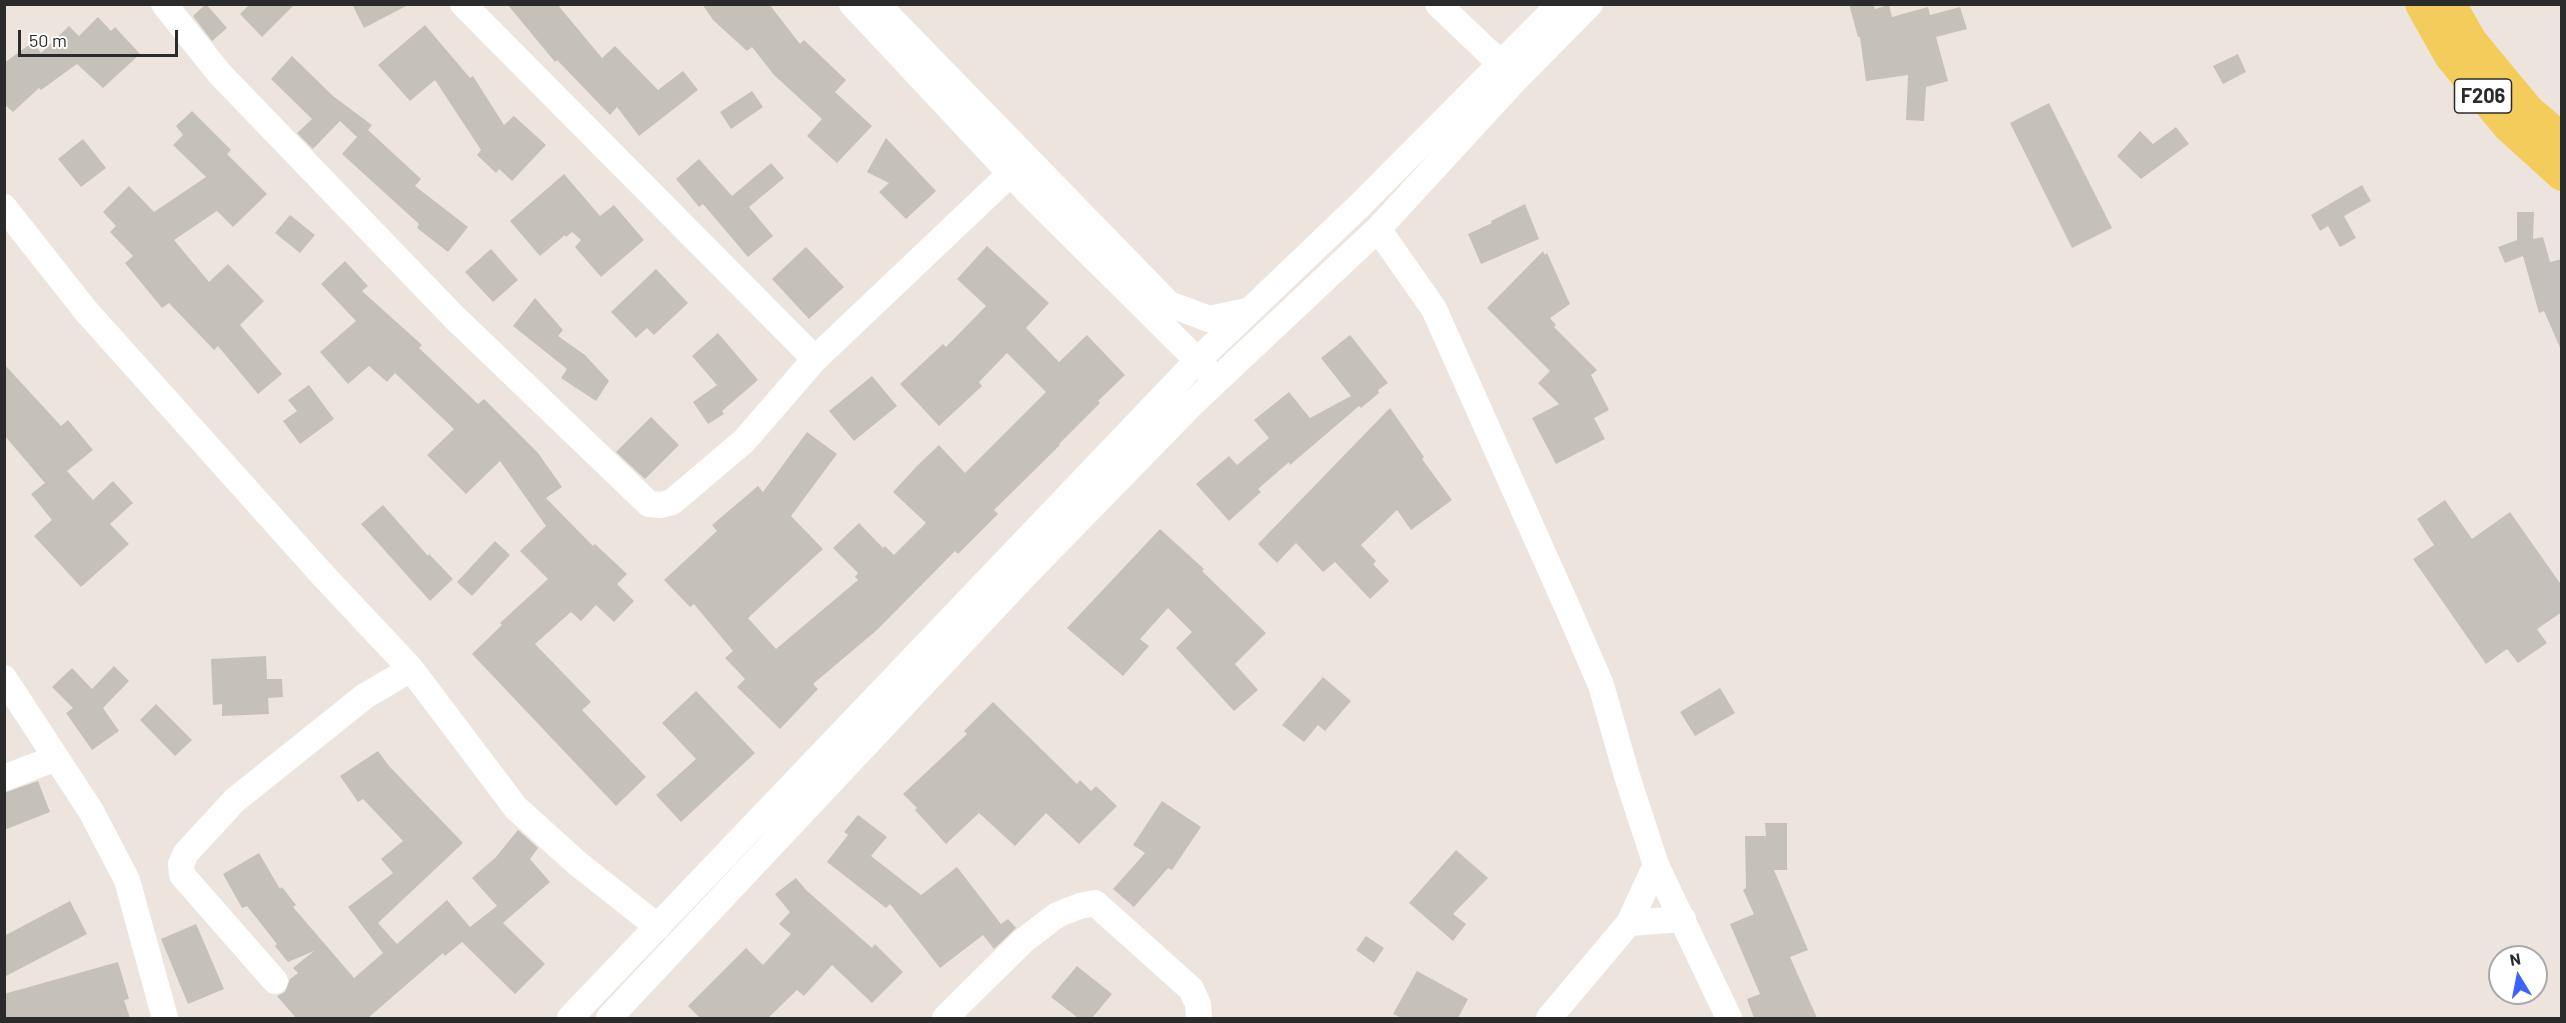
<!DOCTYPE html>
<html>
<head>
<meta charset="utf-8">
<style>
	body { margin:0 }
	#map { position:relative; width:2566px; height:1023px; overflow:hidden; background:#ede5dd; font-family:Barlow,sans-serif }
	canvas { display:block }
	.frame { position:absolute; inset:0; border:6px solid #2b2b2b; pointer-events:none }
	.north { position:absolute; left:2488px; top:945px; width:60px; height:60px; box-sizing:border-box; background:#fff; border:2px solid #aaa; border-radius:50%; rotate:350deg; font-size:16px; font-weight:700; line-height:24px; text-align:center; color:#2b2b2b }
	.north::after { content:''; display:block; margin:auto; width:21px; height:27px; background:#3962fe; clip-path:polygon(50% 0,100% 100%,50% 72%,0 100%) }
	.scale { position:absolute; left:18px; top:30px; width:160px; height:27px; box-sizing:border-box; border:3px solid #2b2b2b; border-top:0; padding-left:8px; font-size:18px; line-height:21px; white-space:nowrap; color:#2b2b2b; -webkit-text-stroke:4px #fff; paint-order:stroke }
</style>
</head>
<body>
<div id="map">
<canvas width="2566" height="1023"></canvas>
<div class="frame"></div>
<div class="north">N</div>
<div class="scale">50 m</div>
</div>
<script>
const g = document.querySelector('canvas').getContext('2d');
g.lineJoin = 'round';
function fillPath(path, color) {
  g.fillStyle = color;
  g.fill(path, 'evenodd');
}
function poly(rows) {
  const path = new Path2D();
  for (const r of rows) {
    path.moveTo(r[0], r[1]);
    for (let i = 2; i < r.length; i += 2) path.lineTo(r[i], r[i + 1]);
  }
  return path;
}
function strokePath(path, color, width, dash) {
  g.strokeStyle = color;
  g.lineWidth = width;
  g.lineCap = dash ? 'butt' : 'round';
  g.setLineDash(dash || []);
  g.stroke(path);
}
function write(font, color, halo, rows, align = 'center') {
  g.font = font + ' Barlow,sans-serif';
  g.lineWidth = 6;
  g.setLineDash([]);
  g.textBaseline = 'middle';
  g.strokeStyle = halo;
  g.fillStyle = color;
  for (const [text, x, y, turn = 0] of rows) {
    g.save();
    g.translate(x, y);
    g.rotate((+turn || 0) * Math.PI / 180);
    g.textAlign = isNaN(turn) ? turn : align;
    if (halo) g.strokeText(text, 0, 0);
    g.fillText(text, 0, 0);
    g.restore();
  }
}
const building = poly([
	[206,4,227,28,212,41,193,16],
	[250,4,295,4,262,37,240,14],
	[352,4,410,4,364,28],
	[507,4,557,4,602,58,615,46,658,90,683,71,698,90,639,136,617,107,610,115,557,60,555,62],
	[702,4,769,4,800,44,804,40,846,80,835,92,872,126,837,163,807,136,822,119,774,75,752,47,747,51,713,20],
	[1849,4,1873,4,1875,9,1889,5,1892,17,1928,7,1930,15,1960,7,1967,29,1936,37,1948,81,1926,87,1924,121,1906,120,1908,75,1866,81,1860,37,1858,37],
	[98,17,111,31,115,27,140,54,103,88,77,64,41,90,39,88,13,112,4,104,4,63,33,42,41,53,69,26,79,36],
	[425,25,470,78,473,76,504,125,514,116,546,145,512,181,499,169,496,173,477,155,481,150,435,80,410,101,378,65],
	[2238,54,2246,72,2223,84,2213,66],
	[292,56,333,96,372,125,368,130,421,179,415,186,468,227,448,252,417,228,419,224,342,154,357,137,340,121,313,149,297,133,312,119,271,79],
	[752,91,763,107,731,129,720,112],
	[2049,103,2112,228,2072,248,2010,123],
	[192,111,231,150,227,154,267,194,233,227,217,211,174,240,209,282,228,264,264,301,240,325,282,374,258,394,218,346,214,350,169,303,162,308,125,263,133,256,110,232,116,226,103,212,129,186,154,212,206,177,173,145,183,135,176,126],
	[2176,127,2189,144,2141,179,2117,156,2140,131,2153,144],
	[886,138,936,191,906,219,879,192,889,183,867,172],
	[83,139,106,168,81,187,58,159],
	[699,159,732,196,771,163,784,178,749,207,773,236,748,257,703,204,699,207,676,179],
	[564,174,600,216,614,205,644,240,601,277,575,247,581,240,572,232,566,237,565,235,540,256,510,221],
	[2362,185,2371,201,2344,216,2356,238,2340,247,2328,226,2320,231,2311,215],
	[1525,204,1539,239,1481,264,1468,234,1492,223,1491,221],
	[2517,212,2534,212,2533,239,2543,237,2550,262,2562,259,2562,352,2544,311,2539,313,2523,256,2505,263,2498,247,2517,240],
	[290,215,315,235,300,253,275,233],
	[987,246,1049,303,1026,328,1059,362,1087,335,1125,375,1098,401,1100,403,1059,444,1060,445,994,510,998,514,958,554,955,551,877,630,813,684,818,689,780,729,737,687,745,679,725,658,733,651,694,604,690,607,664,580,717,531,712,525,758,486,763,492,807,432,837,454,791,516,823,549,748,618,776,649,858,580,855,577,858,573,833,548,859,523,883,548,885,546,894,555,926,523,893,492,918,465,939,445,965,473,1046,392,1007,353,979,382,982,386,939,426,900,384,943,344,946,347,986,306,957,279],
	[806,247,844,287,809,319,772,279],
	[491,249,518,280,493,302,465,272],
	[1543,251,1545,255,1547,253,1570,304,1550,318,1556,325,1554,327,1597,370,1591,375,1609,410,1594,418,1605,439,1556,464,1532,418,1559,404,1538,383,1550,371,1487,308],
	[345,261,368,286,362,291,422,345,419,348,478,404,484,399,538,453,562,487,546,498,593,546,595,544,627,574,617,584,634,601,614,622,596,605,581,621,571,612,535,644,591,702,582,710,646,777,616,806,472,654,502,625,500,623,548,579,520,551,546,526,500,461,466,494,427,455,454,429,395,373,387,382,369,366,348,384,320,352,356,321,321,284],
	[656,269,688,303,654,335,647,328,636,338,611,312],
	[535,298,563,330,558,336,585,355,609,381,596,401,561,378,567,369,513,326],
	[718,333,758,380,722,411,724,414,708,424,693,402,717,385,692,356],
	[1350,335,1388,383,1378,390,1379,393,1361,408,1359,406,1290,465,1289,462,1258,489,1261,492,1229,521,1196,484,1229,456,1237,465,1269,438,1254,420,1289,392,1310,418,1351,396,1321,358],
	[4,364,61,426,68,420,93,450,67,471,93,500,113,481,133,503,110,524,129,544,81,587,34,536,52,520,31,494,45,483,4,435],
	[872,376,897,406,854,441,829,411],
	[309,385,334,419,300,444,283,421,297,411,288,400],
	[1390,408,1424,457,1422,459,1452,500,1411,530,1397,510,1361,545,1376,561,1373,564,1389,581,1370,599,1335,562,1323,572,1296,543,1277,563,1258,544],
	[651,417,679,445,645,479,616,452],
	[2445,500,2472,539,2510,512,2562,586,2562,612,2537,629,2547,643,2518,663,2507,649,2486,664,2413,559,2434,545,2417,519],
	[383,505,428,556,429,554,453,579,430,601,361,524],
	[1160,529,1204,569,1202,571,1266,633,1235,664,1258,690,1234,711,1176,648,1192,632,1168,608,1140,639,1149,646,1123,676,1067,628],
	[495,541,510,555,472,596,457,582],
	[266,656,267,679,282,679,283,697,268,698,269,714,222,716,222,704,213,705,211,659],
	[114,666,129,681,103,708,119,731,92,750,66,713,73,708,52,687,72,668,92,689],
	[1323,677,1351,701,1325,731,1318,725,1304,742,1282,725],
	[1720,688,1735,713,1695,736,1680,712],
	[696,691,755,753,681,822,656,795,696,759,662,723],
	[993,702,1077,784,1080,780,1091,791,1096,786,1117,806,1079,844,1046,813,1015,846,979,813,946,844,915,810,917,808,903,794,967,734,964,731],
	[156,704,192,740,175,756,140,720],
	[378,751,389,766,463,843,378,923,397,944,447,900,470,927,497,906,472,878,496,857,518,830,538,848,530,859,550,882,503,923,545,964,515,994,462,942,445,956,443,953,368,1018,296,1018,277,996,285,992,290,979,298,973,293,968,314,951,288,962,275,946,277,944,247,906,242,908,223,874,259,853,280,889,282,887,296,905,293,907,354,978,383,953,348,907,393,873,381,859,403,841,363,799,358,802,340,776],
	[38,781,50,812,4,830,4,793],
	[1162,801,1201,827,1172,870,1168,868,1134,907,1113,889,1145,853,1133,845],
	[858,815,887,837,871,856,921,895,957,867,1001,924,1008,919,1016,928,994,949,983,935,940,968,890,904,886,908,827,862,848,835,844,832],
	[1765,823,1787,823,1787,870,1774,870,1808,950,1790,957,1817,1018,1754,1018,1747,999,1760,994,1730,924,1754,914,1743,890,1746,888,1745,836,1766,836],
	[1456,850,1488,878,1453,914,1466,924,1453,941,1409,903],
	[796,878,806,890,872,948,875,944,903,972,872,1003,832,965,804,996,797,990,768,1018,700,1018,688,1006,746,948,763,965,791,934,779,924,790,912,775,894],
	[70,901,87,934,4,977,4,936],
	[196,924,224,989,188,1004,161,939],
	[1366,936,1384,948,1374,963,1356,950],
	[118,962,129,999,124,1000,130,1018,4,1018,4,994],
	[1077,966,1112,994,1092,1018,1078,1018,1051,997],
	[1417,971,1468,999,1458,1018,1402,1018,1393,1014]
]);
const minor = poly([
	[164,4,219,73,454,317,649,504,661,505,672,502,744,441,815,359,1011,173],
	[463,4,815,359],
	[852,4,1028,192,1209,372],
	[877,4,1169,304,1209,319,1247,311],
	[1438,4,1501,64],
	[4,207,86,311,320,572,411,669,516,808,577,863,658,927],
	[1378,229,1434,309,1572,618,1601,685,1627,776,1656,865,1729,1018],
	[4,678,91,811,127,880,165,1018],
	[4,778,56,758],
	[1629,923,1683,919],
	[275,981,182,875,181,864,186,853,235,800,365,696,411,669],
	[570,1018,1198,360,1358,207,1560,4],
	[609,1018,1028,572,1195,401,1378,229,1516,79,1590,4],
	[945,1018,1023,941,1057,915,1080,906,1095,903,1191,989,1198,1004,1199,1018],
	[1549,1018,1629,923,1656,865]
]);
const major = poly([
	[2421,4,2450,56,2509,127,2562,175],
	[2450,4,2471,41,2528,110,2562,139]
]);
const shields = [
	[2483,96,57]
];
const shieldNames = [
	["F206",2483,96]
];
fillPath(building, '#c5c0b8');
strokePath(minor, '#fff', 26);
strokePath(major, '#f4cc5b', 32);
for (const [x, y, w] of shields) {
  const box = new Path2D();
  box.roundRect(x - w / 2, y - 17, w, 34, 4.5);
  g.fillStyle = '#fff';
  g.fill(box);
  strokePath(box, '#2b2b2b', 1.5);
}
write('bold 20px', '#2b2b2b', null, shieldNames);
</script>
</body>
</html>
